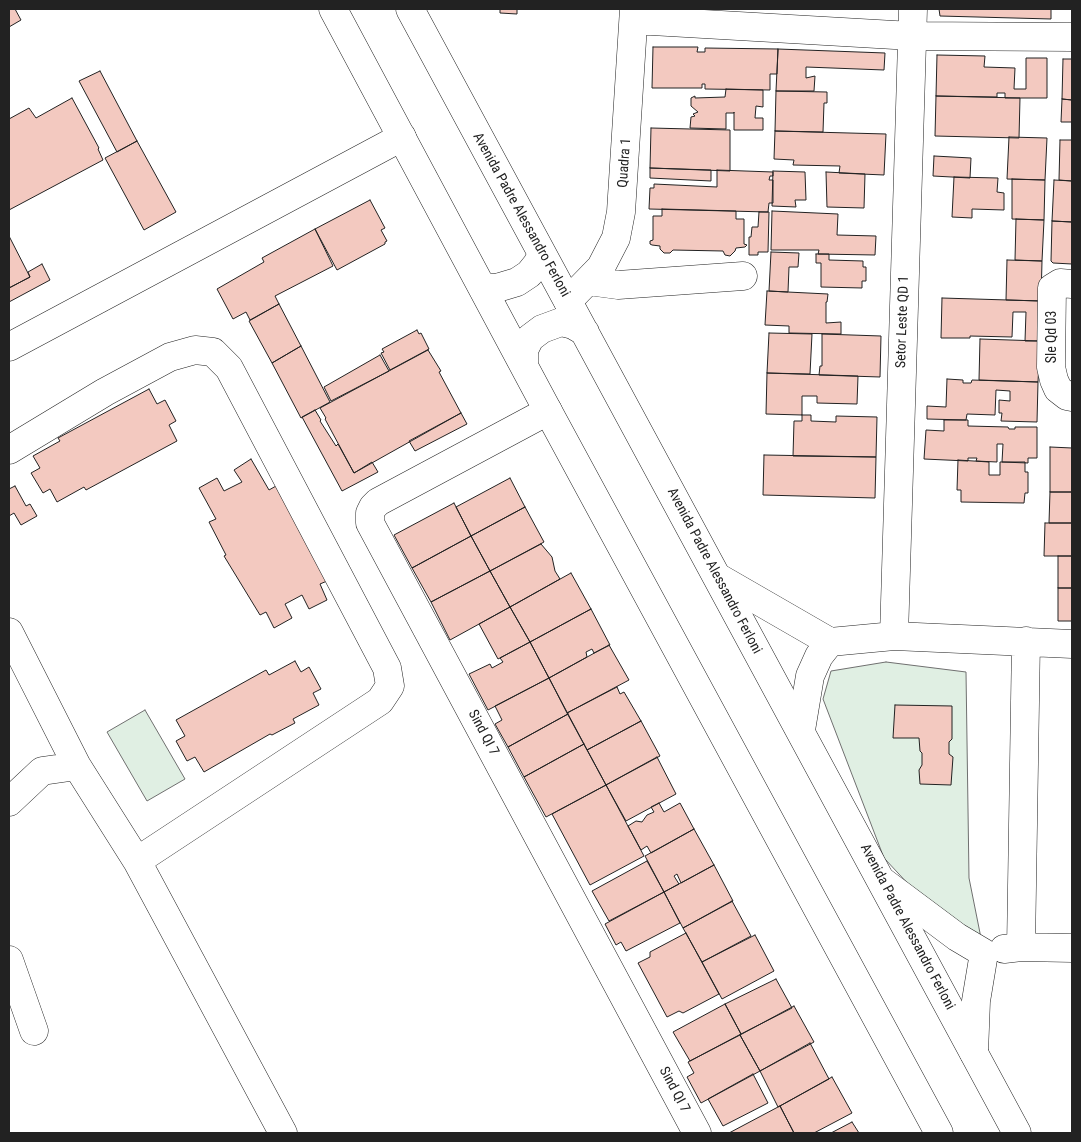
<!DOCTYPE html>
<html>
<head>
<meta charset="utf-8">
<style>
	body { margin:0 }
	#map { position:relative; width:1081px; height:1142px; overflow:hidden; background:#fff; font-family:"Roboto Condensed",sans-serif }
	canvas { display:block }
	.frame { position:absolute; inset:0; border:10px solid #222; pointer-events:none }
</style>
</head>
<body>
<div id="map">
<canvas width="1081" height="1142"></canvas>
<div class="frame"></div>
</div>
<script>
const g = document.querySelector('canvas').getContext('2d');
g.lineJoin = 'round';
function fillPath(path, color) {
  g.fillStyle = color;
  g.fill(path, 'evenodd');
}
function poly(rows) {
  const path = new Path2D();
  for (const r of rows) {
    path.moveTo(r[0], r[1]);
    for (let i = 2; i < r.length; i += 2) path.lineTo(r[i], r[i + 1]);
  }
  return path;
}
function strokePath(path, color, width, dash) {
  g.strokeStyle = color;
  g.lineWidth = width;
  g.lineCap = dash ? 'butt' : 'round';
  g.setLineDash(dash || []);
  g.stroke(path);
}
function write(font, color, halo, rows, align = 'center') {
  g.font = font + ' "Roboto Condensed",sans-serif';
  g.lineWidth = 4;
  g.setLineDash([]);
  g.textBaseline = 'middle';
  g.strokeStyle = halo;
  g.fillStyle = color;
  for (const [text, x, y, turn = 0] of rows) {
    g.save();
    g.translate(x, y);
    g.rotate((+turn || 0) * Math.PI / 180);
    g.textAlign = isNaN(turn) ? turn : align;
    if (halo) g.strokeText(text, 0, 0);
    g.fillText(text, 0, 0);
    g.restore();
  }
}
const green = poly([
	[886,662,966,672,969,878,984,953,940,918,884,858,823,699,831,671,886,662],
	[145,710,185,779,147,801,107,732,145,710]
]);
const building = poly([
	[9,9,15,9,21,20,9,27,9,9],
	[500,9,517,9,517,14,500,13,500,9],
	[939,9,1051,9,1051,19,940,16,939,9],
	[653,47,698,47,697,52,705,52,705,48,778,49,777,74,770,74,770,90,705,89,705,84,702,84,702,88,652,88,653,47],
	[778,49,885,53,884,70,806,67,806,78,815,76,814,91,776,91,778,49],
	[937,55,985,56,984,67,1015,68,1014,89,1026,89,1026,58,1047,58,1047,98,1005,98,1005,93,997,93,997,97,936,96,937,55],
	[1063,59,1072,59,1072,100,1062,99,1063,59],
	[100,71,137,141,117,152,79,81,100,71],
	[726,89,763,90,763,107,756,106,755,118,763,118,763,130,734,130,734,112,734,113,726,113,726,129,690,128,691,117,695,116,693,114,698,112,691,106,691,98,695,96,695,98,725,97,726,89],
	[776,91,827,92,827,103,824,103,823,132,775,131,776,91],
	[936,96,1020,98,1019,138,935,136,936,96],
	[72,98,99,148,98,149,103,160,9,210,9,119,29,108,36,118,72,98],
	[1062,99,1072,100,1072,122,1061,122,1062,99],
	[651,128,730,130,730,171,650,168,651,128],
	[775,131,886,134,884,175,839,173,840,166,793,165,794,160,774,159,775,131],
	[1009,137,1047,138,1045,180,1007,179,1009,137],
	[1060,140,1072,140,1072,181,1059,180,1060,140],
	[137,141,176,212,144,230,105,158,137,141],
	[934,156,971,158,970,178,933,176,934,156],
	[650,168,711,170,711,181,650,178,650,168],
	[717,170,773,172,773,176,770,176,769,180,773,180,773,203,769,203,768,212,649,209,650,188,654,188,654,184,717,187,717,170],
	[773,171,805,172,806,200,795,200,796,207,772,206,773,171],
	[826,172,865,174,864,208,827,207,826,172],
	[954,177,998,178,997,192,1004,193,1004,210,972,209,972,218,952,217,954,177],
	[1012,179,1045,180,1044,220,1012,219,1012,179],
	[1054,180,1072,181,1072,222,1052,221,1054,180],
	[370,200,385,228,381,230,387,241,385,242,385,244,337,270,315,229,370,200],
	[662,209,736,211,736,219,744,219,744,244,747,245,745,247,736,248,735,251,730,256,725,255,723,251,673,250,670,253,664,253,660,249,660,246,652,245,650,244,650,241,653,240,653,216,662,216,662,209],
	[772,211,838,214,837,235,876,236,875,255,818,254,819,250,771,250,772,211],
	[759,212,769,212,768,252,758,252,758,255,749,255,749,237,751,237,752,227,758,227,759,212],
	[1016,219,1044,220,1042,261,1015,260,1016,219],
	[1052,221,1072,222,1072,264,1053,263,1051,261,1052,221],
	[315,229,333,266,275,296,279,304,250,320,246,312,233,319,217,289,264,262,262,258,315,229],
	[9,236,30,277,9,288,9,236],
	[771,252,799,253,798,267,789,267,788,292,769,291,771,252],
	[816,254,829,254,829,260,863,261,863,267,866,267,866,281,862,281,862,288,821,287,821,263,816,263,816,254],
	[1007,260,1042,261,1041,301,1006,300,1007,260],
	[42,264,50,280,9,302,9,288,30,277,28,272,42,264],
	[767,291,828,294,827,302,826,302,826,323,841,322,841,334,789,333,789,326,765,325,767,291],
	[942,298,1041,301,1040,341,1025,341,1026,312,1013,312,1012,337,970,336,970,338,941,338,942,298],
	[279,304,301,346,272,363,249,321,279,304],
	[417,330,419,334,421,333,429,349,390,370,381,353,384,352,382,349,417,330],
	[769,333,812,334,810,374,767,373,769,333],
	[822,334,881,336,880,377,819,375,820,366,822,366,822,334],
	[980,339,1040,341,1038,382,979,380,980,339],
	[301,346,330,402,301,418,272,363,301,346],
	[428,350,441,371,439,372,461,413,354,473,325,419,326,418,320,408,428,350],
	[380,355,389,371,331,401,324,387,380,355],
	[767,373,858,376,857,404,817,403,817,396,802,396,802,415,766,414,767,373],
	[947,379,963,380,963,383,971,383,972,380,1038,382,1037,422,1001,421,1002,413,999,413,999,400,1010,401,1010,391,996,390,995,415,967,414,966,420,927,419,927,406,946,407,947,379],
	[149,389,157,404,165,400,176,421,169,425,177,441,86,490,84,487,57,502,50,489,43,493,31,473,40,468,33,456,60,441,58,438,149,389],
	[315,410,321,420,320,421,336,446,338,444,354,473,372,462,378,472,342,491,302,417,315,410],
	[461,413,467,424,415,451,409,441,461,413],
	[802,415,811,415,811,421,836,422,836,416,877,417,876,457,793,456,794,421,802,421,802,415],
	[944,420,968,420,968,426,1008,427,1009,429,1015,429,1015,427,1037,427,1037,458,1028,458,1028,463,1002,462,1003,444,997,444,997,462,976,461,977,458,968,458,968,461,924,459,926,430,944,431,944,420],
	[1050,447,1072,448,1072,492,1050,492,1050,447],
	[764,455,876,457,875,498,763,495,764,455],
	[251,459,269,490,276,486,327,581,320,584,327,600,309,609,302,595,287,603,285,604,292,618,274,628,266,612,260,615,224,556,226,555,209,522,216,519,199,488,217,478,224,491,242,482,234,470,251,459],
	[958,460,989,462,989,475,1000,475,1000,462,1025,462,1025,472,1028,472,1028,493,1025,493,1024,503,961,502,961,490,957,490,958,460],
	[510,478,525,507,471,536,456,507,510,478],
	[15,486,26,506,30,504,37,516,21,525,14,513,9,516,9,489,15,486],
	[1050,492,1072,492,1072,523,1049,523,1050,492],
	[454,503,471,536,412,568,394,535,454,503],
	[525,507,544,542,490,571,471,536,525,507],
	[1045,523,1072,523,1072,556,1044,556,1045,523],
	[471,536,490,571,431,602,412,568,471,536],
	[541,544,552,557,555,571,560,579,510,607,490,571,541,544],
	[1058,556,1072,556,1072,588,1058,588,1058,556],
	[490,571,510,607,450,640,431,602,490,571],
	[571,573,591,609,530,642,510,607,571,573],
	[1058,588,1072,588,1072,621,1058,621,1058,588],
	[510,607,530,642,498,659,479,624,510,607],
	[591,609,610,645,594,653,592,649,586,652,587,657,549,678,530,642,591,609],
	[530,642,549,678,488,710,469,674,490,664,492,668,503,662,500,658,530,642],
	[609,645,629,680,567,713,549,678,609,645],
	[295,661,301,672,309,667,321,689,313,693,319,705,293,719,295,723,272,735,270,734,204,772,195,757,187,761,176,741,185,736,176,720,266,670,269,675,295,661],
	[549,678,568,714,508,747,495,724,502,720,495,706,549,678],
	[617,687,620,694,624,692,641,721,587,750,567,713,617,687],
	[895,705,952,706,952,739,949,742,949,754,953,757,951,785,920,784,919,770,922,765,922,753,920,751,919,738,893,738,895,705],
	[568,714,584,744,524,777,508,747,568,714],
	[641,721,660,756,606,785,587,750,641,721],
	[584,744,606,785,546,817,524,777,584,744],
	[657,757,676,794,626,821,606,785,657,757],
	[606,785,644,856,590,885,552,814,606,785],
	[659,803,664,812,680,803,694,829,651,853,647,846,641,850,628,826,636,821,642,822,647,815,654,812,651,807,659,803],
	[694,829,714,865,681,883,677,874,674,876,679,884,664,892,645,856,694,829],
	[647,861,664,892,609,921,592,891,647,861],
	[714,865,733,901,683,928,664,892,714,865],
	[664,892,680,923,626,951,621,942,616,945,605,924,664,892],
	[732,901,751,936,702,962,683,928,732,901],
	[686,933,719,994,683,1013,679,1011,667,1017,638,963,650,957,650,952,686,933],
	[755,935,774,971,722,999,702,962,755,935],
	[776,979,792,1008,741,1034,725,1004,776,979],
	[725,1004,741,1034,690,1061,673,1032,725,1004],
	[794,1006,814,1042,760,1071,740,1035,794,1006],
	[740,1035,760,1071,701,1103,687,1077,694,1073,688,1062,740,1035],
	[810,1043,829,1079,778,1107,760,1071,810,1043],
	[753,1074,768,1103,723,1126,708,1099,753,1074],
	[832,1077,852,1113,814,1133,794,1133,780,1106,832,1077],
	[780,1106,794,1133,729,1133,778,1107,780,1106],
	[852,1122,859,1133,831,1133,852,1122]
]);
const minor = poly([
	[634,20,912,36,1072,37],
	[588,281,618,285,743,276],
	[1072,284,1060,283,1052,288,1051,367,1054,380,1058,389,1067,396,1072,397],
	[568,301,601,267,616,238,621,212,634,9],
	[9,347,402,137],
	[548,411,378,502,373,507,370,513,370,523,697,1133],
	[9,450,105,392,170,357,195,350,213,352,229,368,387,668,390,686,380,701,137,861],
	[719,578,830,642,894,636,1072,644],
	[9,632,77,766,137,861,283,1133],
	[894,636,913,9],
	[801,730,810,676,819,656,830,642],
	[9,802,42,771,77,766],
	[882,881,957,937,984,953],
	[1021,947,1026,641],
	[1004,949,1021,947,1072,948],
	[9,960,34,1031],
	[974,1053,976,1001,984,953]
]);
const major = poly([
	[333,9,548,411,939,1133],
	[410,9,1017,1133],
	[483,287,497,288,517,282,529,274,537,264,542,254],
	[524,365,524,350,530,338,542,329,561,322,573,325,585,332]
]);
const streetNames = [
	["Quadra 1",625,163,-86],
	["Avenida Padre Alessandro Ferloni",521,215,61],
	["Setor Leste QD 1",903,322,-88],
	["Sle Qd 03",1052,337,-90],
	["Avenida Padre Alessandro Ferloni",714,571,62],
	["Sind QI 7",483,733,62],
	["Avenida Padre Alessandro Ferloni",907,927,62],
	["Sind QI 7",674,1090,62]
];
fillPath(green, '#e0efe3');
strokePath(green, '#6f6f6f', 1);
fillPath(building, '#f3c9c0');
strokePath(building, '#222', 1);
strokePath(minor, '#222', 29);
strokePath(major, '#222', 29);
strokePath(minor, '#fff', 28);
strokePath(major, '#fff', 28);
write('14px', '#222', '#fff', streetNames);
</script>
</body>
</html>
